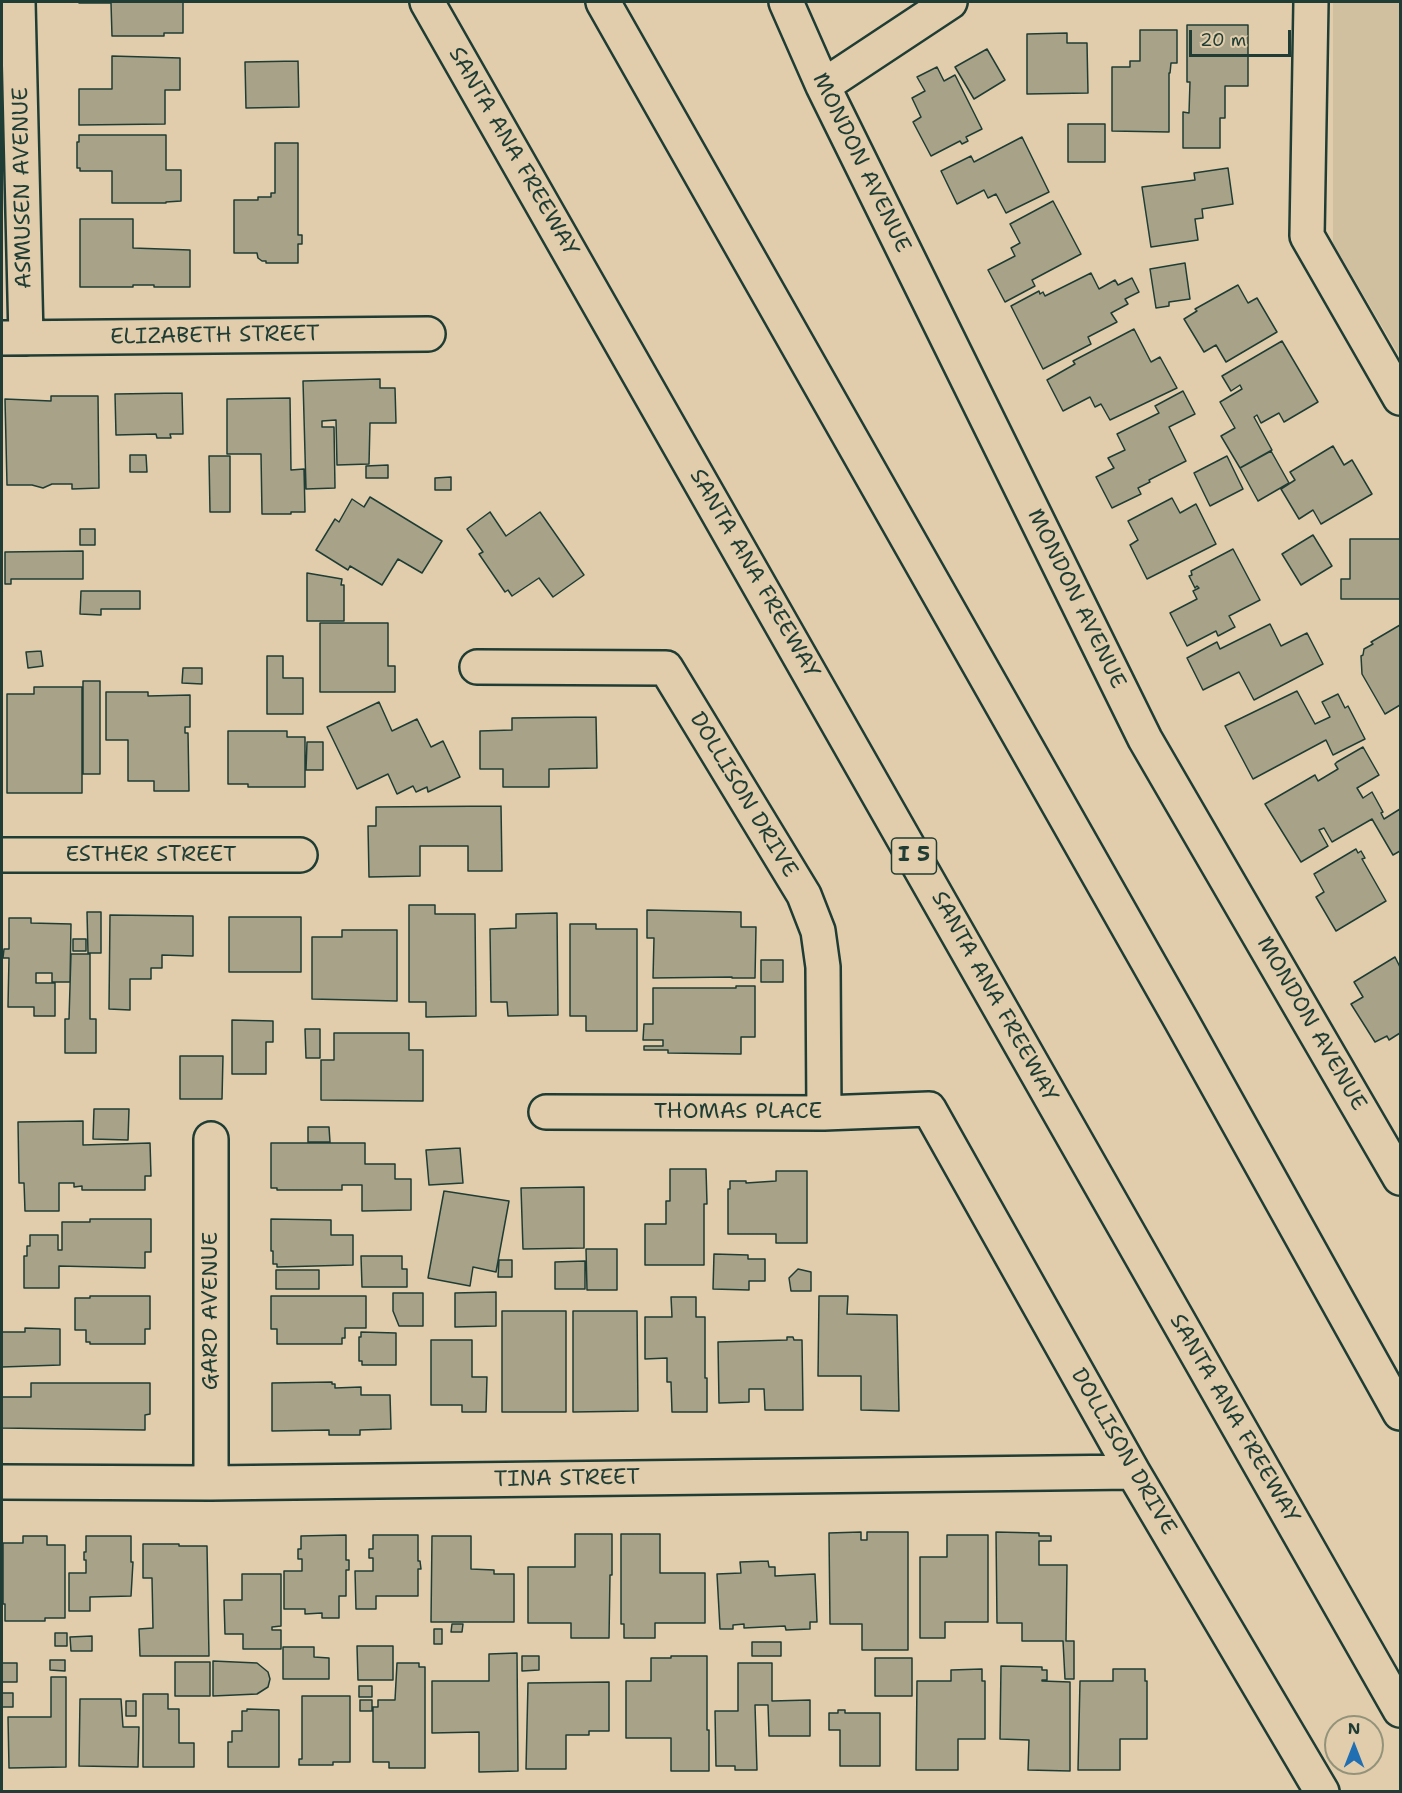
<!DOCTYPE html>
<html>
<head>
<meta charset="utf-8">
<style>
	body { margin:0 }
	#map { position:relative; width:1402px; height:1793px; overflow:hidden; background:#e1cdab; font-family:"Shantell Sans",sans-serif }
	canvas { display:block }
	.frame { position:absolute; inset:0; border:3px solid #1f3d34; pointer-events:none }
	.north { position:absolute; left:1324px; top:1715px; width:60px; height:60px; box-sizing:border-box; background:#e1cdab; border:2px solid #93937b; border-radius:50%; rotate:0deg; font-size:16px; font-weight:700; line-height:24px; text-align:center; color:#1f3d34 }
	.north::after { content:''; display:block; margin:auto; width:21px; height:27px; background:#1f6fb2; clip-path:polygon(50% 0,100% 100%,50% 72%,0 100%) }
	.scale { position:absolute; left:1189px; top:30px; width:102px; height:27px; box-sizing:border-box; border:3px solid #1f3d34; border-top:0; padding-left:8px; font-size:18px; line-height:21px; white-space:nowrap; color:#1f3d34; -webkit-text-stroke:4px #e1cdab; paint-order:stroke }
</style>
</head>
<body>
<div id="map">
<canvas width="1402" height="1793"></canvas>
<div class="frame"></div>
<div class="north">N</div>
<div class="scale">20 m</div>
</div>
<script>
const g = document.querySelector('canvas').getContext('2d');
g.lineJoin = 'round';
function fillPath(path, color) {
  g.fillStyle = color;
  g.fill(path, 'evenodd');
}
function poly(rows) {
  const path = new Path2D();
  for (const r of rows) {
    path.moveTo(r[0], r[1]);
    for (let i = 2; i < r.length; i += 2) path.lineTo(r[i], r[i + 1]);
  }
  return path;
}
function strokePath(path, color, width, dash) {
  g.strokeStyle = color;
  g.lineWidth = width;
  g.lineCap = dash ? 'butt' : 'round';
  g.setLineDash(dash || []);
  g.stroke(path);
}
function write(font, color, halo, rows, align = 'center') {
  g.font = font + ' "Shantell Sans",sans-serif';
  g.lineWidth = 4.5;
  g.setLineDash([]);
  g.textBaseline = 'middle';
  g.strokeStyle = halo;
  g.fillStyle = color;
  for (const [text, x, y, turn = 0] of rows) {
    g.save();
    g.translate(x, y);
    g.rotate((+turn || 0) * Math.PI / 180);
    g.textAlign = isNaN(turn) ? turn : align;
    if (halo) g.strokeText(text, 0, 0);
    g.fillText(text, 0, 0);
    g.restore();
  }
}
const built = poly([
	[1333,2,1400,2,1400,357,1333,243]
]);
const building = poly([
	[79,2,183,2,183,33,164,33,164,36,112,36,111,3,79,3,79,2],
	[1187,25,1248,25,1248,86,1225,86,1225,118,1220,118,1220,148,1183,148,1183,112,1189,113,1190,82,1187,82,1187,25],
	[1140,30,1177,30,1177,63,1171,63,1170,73,1169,73,1169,132,1112,131,1112,67,1130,67,1130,61,1140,61,1140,30],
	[1067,33,1067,43,1087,43,1088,93,1027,94,1027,34,1067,33],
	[987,49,1005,80,974,99,955,67,987,49],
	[112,56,180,58,180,90,165,90,165,124,79,125,79,89,112,89,112,56],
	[298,61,299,107,246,108,245,62,298,61],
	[937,67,944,81,955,75,982,129,966,137,968,141,962,144,960,141,931,156,913,122,921,117,912,98,925,91,917,77,937,67],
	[1068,124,1105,124,1105,162,1068,162,1068,124],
	[79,135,166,135,166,170,181,170,181,201,166,202,166,203,112,203,112,171,80,171,80,168,77,168,77,142,79,142,79,135],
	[1022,137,1049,192,1006,213,996,194,988,198,984,190,957,204,941,171,971,156,974,162,1022,137],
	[275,143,298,143,298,235,302,235,302,244,298,244,298,263,266,263,266,261,262,261,258,258,257,253,234,253,234,200,258,200,258,197,271,197,271,193,275,193,275,143],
	[1228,168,1233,204,1202,209,1203,218,1195,219,1198,240,1151,247,1142,187,1195,180,1194,173,1228,168],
	[1053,201,1081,254,1032,280,1035,286,1005,302,988,270,1015,256,1011,248,1020,243,1010,224,1053,201],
	[80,219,133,219,133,248,190,250,190,287,154,287,154,285,133,285,133,287,80,287,80,219],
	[1185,263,1190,299,1169,302,1169,306,1156,308,1150,269,1185,263],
	[1091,273,1099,289,1115,280,1118,285,1132,278,1139,292,1125,299,1128,304,1111,313,1117,322,1088,337,1091,344,1043,369,1011,306,1039,291,1040,294,1043,292,1045,296,1091,273],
	[1238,285,1248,303,1257,298,1277,332,1226,362,1216,345,1204,352,1184,319,1197,311,1195,309,1238,285],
	[1134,329,1151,362,1160,357,1177,388,1110,420,1101,404,1095,407,1090,397,1063,411,1047,380,1075,364,1073,361,1134,329],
	[1282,341,1318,402,1284,422,1279,413,1261,423,1257,415,1254,417,1272,450,1240,468,1221,436,1235,428,1220,402,1242,389,1240,385,1231,391,1222,376,1282,341],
	[380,379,380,388,395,388,396,423,370,423,369,464,337,465,336,420,322,421,322,427,334,427,335,488,306,489,303,381,380,379],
	[1183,391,1195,414,1169,427,1186,461,1149,480,1150,482,1138,488,1141,494,1112,508,1096,477,1114,468,1108,458,1125,450,1117,434,1159,413,1155,406,1183,391],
	[182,393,183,434,170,434,171,438,157,438,156,434,116,435,115,394,182,393],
	[51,396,98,396,99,488,72,489,72,484,52,484,43,488,32,485,7,485,5,399,51,401,51,396],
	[290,398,291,470,304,469,305,512,291,512,291,514,262,514,261,454,227,454,227,399,290,398],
	[1333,446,1344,465,1352,460,1372,494,1321,524,1313,510,1299,519,1281,489,1295,480,1290,472,1333,446],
	[1271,451,1289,483,1258,501,1240,468,1271,451],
	[130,455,146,455,147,472,130,472,130,455],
	[209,456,230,456,230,512,210,512,209,456],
	[1227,456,1243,489,1210,506,1194,473,1227,456],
	[388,465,388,478,366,478,366,466,388,465],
	[451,477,451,490,435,490,435,478,451,477],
	[370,497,442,541,422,573,398,559,382,585,350,566,348,570,316,550,335,519,339,522,352,499,364,507,370,497],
	[1172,498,1180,513,1196,504,1216,544,1147,579,1130,545,1138,540,1128,521,1172,498],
	[490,512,506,536,540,512,584,575,553,597,539,578,512,596,508,590,505,592,479,554,483,552,467,529,490,512],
	[80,529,95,529,95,545,80,545,80,529],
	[1313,535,1332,566,1301,585,1282,554,1313,535],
	[1350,539,1400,539,1400,599,1341,599,1341,579,1350,579,1350,539],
	[1233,549,1260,600,1229,616,1235,627,1218,636,1216,631,1187,646,1170,613,1197,599,1193,591,1199,588,1197,586,1195,588,1189,576,1192,575,1191,571,1233,549],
	[83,551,83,579,11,579,11,584,5,584,5,552,83,551],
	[307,573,342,579,341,585,344,585,344,621,307,621,307,573],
	[81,591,140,591,140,609,101,609,101,615,80,614,81,591],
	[320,623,388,623,388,666,395,666,395,692,320,692,320,623],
	[1270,624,1281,646,1307,633,1323,664,1254,700,1239,672,1203,690,1187,658,1217,642,1220,649,1270,624],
	[1400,625,1400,705,1385,714,1362,674,1361,656,1363,655,1364,649,1373,644,1371,642,1400,625],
	[41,651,43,666,28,668,26,652,41,651],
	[267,656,283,656,283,678,303,678,303,714,267,714,267,656],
	[183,668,202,668,202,684,182,683,183,668],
	[83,681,100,681,100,774,83,774,83,681],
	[34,687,82,687,82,793,7,793,7,694,34,694,34,687],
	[1297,691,1315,724,1330,717,1322,702,1338,694,1345,708,1348,706,1365,739,1333,755,1326,740,1253,779,1225,726,1297,691],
	[106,692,148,692,148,696,190,695,190,727,185,727,185,733,188,733,189,791,154,791,154,781,128,781,128,740,106,740,106,692],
	[379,702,392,731,417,719,431,747,443,741,460,777,428,792,427,787,416,792,413,786,397,794,388,774,357,789,327,727,379,702],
	[596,717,597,768,549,769,549,787,503,787,503,769,480,769,480,731,512,730,512,718,596,717],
	[228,731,287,731,287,737,305,737,305,787,248,787,248,784,228,784,228,731],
	[307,742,323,742,323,770,306,770,307,742],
	[1363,747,1379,775,1357,788,1363,798,1372,792,1383,812,1381,813,1384,819,1400,809,1400,851,1393,855,1372,819,1332,842,1324,828,1319,830,1328,846,1301,862,1265,804,1315,775,1318,781,1338,769,1335,764,1337,762,1363,747],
	[501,806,502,871,468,871,468,846,420,846,420,876,369,877,368,826,376,826,376,807,501,806],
	[1356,849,1358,853,1361,851,1365,858,1362,859,1386,901,1336,931,1316,897,1324,892,1314,874,1356,849],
	[409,905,435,905,435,914,475,914,476,1016,426,1017,426,1002,409,1002,409,905],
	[647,910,741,912,741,927,756,927,755,978,732,978,732,977,653,978,654,938,647,938,647,910],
	[87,912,101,912,101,953,88,953,87,912],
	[557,913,558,1015,508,1016,507,1002,491,1002,490,929,516,928,516,914,557,913],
	[110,915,193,916,193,956,162,955,162,968,151,968,151,979,130,979,130,1010,109,1009,110,915],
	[229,917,301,917,301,972,229,972,229,917],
	[9,918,31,918,31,923,71,924,70,982,52,982,52,973,36,973,36,983,55,983,55,1016,34,1016,34,1007,8,1007,9,958,3,958,4,949,9,949,9,918],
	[570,924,596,924,596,929,637,929,637,1031,586,1031,586,1016,570,1016,570,924],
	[342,930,397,930,397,1001,312,999,312,937,342,937,342,930],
	[73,939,86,939,86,951,73,951,73,939],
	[71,954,90,954,90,1019,96,1019,96,1053,65,1053,65,1019,69,1019,71,954],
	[1395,957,1400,967,1400,1033,1389,1040,1387,1036,1375,1042,1351,1004,1363,997,1354,982,1395,957],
	[761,960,783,960,783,982,761,982,761,960],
	[736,986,755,986,755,1037,741,1037,741,1054,668,1053,668,1050,644,1050,644,1046,663,1046,663,1040,643,1040,644,1024,653,1024,653,988,736,988,736,986],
	[232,1020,273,1021,273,1042,266,1042,266,1074,232,1074,232,1020],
	[305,1029,320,1029,320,1058,306,1058,305,1029],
	[334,1033,409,1033,409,1050,423,1050,423,1101,321,1100,321,1060,334,1060,334,1033],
	[180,1056,223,1056,222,1099,180,1099,180,1056],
	[94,1109,129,1109,128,1140,93,1139,94,1109],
	[83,1121,83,1145,150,1143,151,1176,145,1176,145,1190,82,1190,82,1186,74,1187,74,1183,59,1183,59,1211,25,1211,24,1183,19,1183,18,1122,83,1121],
	[308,1127,329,1127,330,1142,308,1142,308,1127],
	[271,1143,365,1143,365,1164,395,1164,395,1179,411,1179,411,1210,362,1211,362,1185,342,1185,342,1190,277,1190,277,1188,271,1188,271,1143],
	[460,1148,463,1183,429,1185,426,1150,460,1148],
	[670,1169,706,1169,707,1204,704,1204,704,1265,645,1265,645,1224,666,1224,666,1201,670,1201,670,1169],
	[776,1171,807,1171,807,1243,776,1243,776,1234,728,1234,728,1189,730,1189,730,1181,746,1181,746,1183,776,1181,776,1171],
	[584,1187,584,1248,523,1249,521,1188,584,1187],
	[444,1191,509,1201,496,1272,473,1267,470,1286,428,1278,444,1191],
	[90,1219,151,1219,151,1252,145,1252,145,1268,59,1266,59,1288,24,1288,24,1256,27,1256,27,1246,30,1246,30,1235,58,1235,58,1250,62,1250,62,1222,90,1222,90,1219],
	[271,1219,331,1220,331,1235,353,1235,353,1265,277,1267,277,1264,273,1264,273,1251,271,1251,271,1219],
	[586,1249,617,1249,617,1290,587,1290,586,1249],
	[714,1254,748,1255,748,1259,765,1259,765,1281,749,1281,749,1290,713,1289,714,1254],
	[361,1256,402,1256,402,1269,407,1269,407,1287,362,1287,361,1256],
	[499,1260,512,1260,512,1277,498,1277,499,1260],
	[585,1261,585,1289,555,1289,555,1262,585,1261],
	[798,1269,811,1272,811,1291,791,1291,789,1278,798,1269],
	[276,1270,319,1270,319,1289,276,1289,276,1270],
	[496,1292,496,1326,455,1327,455,1293,496,1292],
	[393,1293,423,1293,423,1326,399,1326,393,1311,393,1293],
	[90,1296,150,1296,150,1329,145,1329,145,1344,90,1344,90,1342,86,1342,86,1330,75,1330,75,1298,90,1298,90,1296],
	[271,1296,366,1296,366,1328,345,1328,345,1338,342,1338,342,1344,277,1344,277,1329,271,1329,271,1296],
	[819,1296,848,1296,847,1314,897,1315,899,1411,861,1410,861,1376,818,1376,819,1296],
	[671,1297,696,1297,696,1317,705,1317,705,1378,707,1378,707,1412,672,1412,671,1382,667,1382,667,1358,645,1359,645,1317,672,1317,671,1297],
	[502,1311,566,1311,566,1412,502,1412,502,1311],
	[573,1311,637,1311,638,1411,573,1412,573,1311],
	[25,1328,60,1329,60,1365,2,1367,2,1332,25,1332,25,1328],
	[361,1332,396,1333,396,1365,362,1365,362,1361,359,1361,359,1337,361,1337,361,1332],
	[787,1337,793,1337,794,1340,802,1340,803,1410,765,1410,764,1389,749,1389,749,1402,719,1403,718,1342,787,1340,787,1337],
	[431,1340,472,1340,472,1377,487,1377,486,1412,462,1412,462,1405,431,1405,431,1340],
	[332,1382,332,1384,335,1384,335,1388,361,1387,361,1395,390,1395,391,1429,360,1430,360,1435,329,1435,329,1430,272,1431,272,1383,332,1382],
	[31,1383,150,1383,150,1414,145,1415,145,1430,2,1428,2,1397,31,1397,31,1383],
	[861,1532,861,1540,867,1540,867,1532,908,1532,908,1650,862,1650,862,1624,830,1624,829,1533,861,1532],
	[996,1532,1039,1533,1039,1536,1051,1536,1051,1541,1039,1541,1039,1565,1067,1565,1066,1641,1074,1641,1074,1679,1065,1679,1063,1641,1022,1641,1022,1623,997,1623,996,1532],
	[575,1534,612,1534,612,1575,610,1575,609,1638,571,1638,571,1623,528,1623,528,1567,575,1567,575,1534],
	[621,1534,660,1534,660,1573,705,1573,705,1623,655,1623,655,1638,624,1638,624,1624,621,1624,621,1534],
	[346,1535,346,1560,349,1560,349,1570,346,1570,346,1596,339,1596,339,1618,322,1618,322,1613,305,1614,305,1609,284,1609,284,1571,302,1571,302,1559,298,1559,298,1549,301,1549,301,1536,346,1535],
	[373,1535,418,1535,418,1561,420,1561,421,1569,418,1569,418,1596,376,1596,376,1609,356,1609,355,1571,373,1571,373,1558,369,1558,369,1549,373,1549,373,1535],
	[947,1535,988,1535,988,1622,945,1622,945,1638,920,1638,920,1557,947,1557,947,1535],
	[23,1536,47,1536,47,1545,65,1545,65,1618,45,1618,45,1621,5,1621,5,1604,3,1604,3,1543,23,1543,23,1536],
	[86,1536,131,1536,131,1562,133,1562,131,1596,90,1597,90,1611,69,1611,69,1573,86,1573,86,1560,84,1560,84,1552,86,1552,86,1536],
	[432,1536,471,1536,471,1569,494,1570,494,1574,514,1574,514,1622,431,1622,432,1536],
	[143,1544,179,1544,179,1546,207,1546,209,1656,140,1656,139,1629,153,1628,152,1578,143,1578,143,1544],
	[768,1561,769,1567,775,1567,775,1576,815,1574,817,1622,810,1622,810,1629,786,1630,785,1626,744,1628,744,1624,733,1625,733,1629,720,1629,717,1574,741,1573,740,1562,768,1561],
	[242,1574,281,1574,281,1626,272,1627,272,1630,281,1630,281,1649,243,1649,243,1634,225,1634,224,1600,242,1600,242,1574],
	[452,1624,463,1624,462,1632,451,1632,452,1624],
	[434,1629,442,1629,442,1644,434,1644,434,1629],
	[55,1633,67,1633,67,1646,55,1646,55,1633],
	[92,1636,92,1651,71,1651,70,1637,92,1636],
	[752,1642,781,1642,781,1656,752,1656,752,1642],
	[357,1646,393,1646,393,1680,358,1680,357,1646],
	[283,1647,314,1647,314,1657,329,1658,329,1679,283,1679,283,1647],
	[517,1653,518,1771,479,1772,479,1732,432,1733,432,1681,489,1681,489,1654,517,1653],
	[522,1656,539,1656,539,1670,522,1671,522,1656],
	[671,1656,707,1656,707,1730,709,1730,709,1771,671,1771,671,1738,626,1738,626,1681,651,1681,651,1658,671,1658,671,1656],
	[875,1658,912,1658,912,1696,875,1696,875,1658],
	[50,1660,65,1660,65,1671,50,1670,50,1660],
	[213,1661,257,1663,268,1672,270,1679,268,1687,257,1694,213,1696,213,1661],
	[175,1662,210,1662,210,1696,175,1696,175,1662],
	[2,1663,17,1663,17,1682,2,1682,2,1663],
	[397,1663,419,1663,419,1667,425,1667,425,1768,389,1768,389,1762,373,1762,373,1707,378,1707,378,1700,395,1700,397,1663],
	[738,1663,772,1663,772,1701,810,1700,810,1736,769,1736,768,1705,755,1705,757,1770,735,1770,735,1766,716,1766,715,1711,738,1711,738,1663],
	[1001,1666,1042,1667,1042,1670,1047,1670,1047,1680,1042,1680,1042,1681,1070,1682,1070,1771,1028,1770,1029,1740,1000,1739,1001,1666],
	[982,1669,982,1681,985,1681,985,1739,958,1739,958,1770,916,1770,917,1681,951,1681,951,1670,982,1669],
	[1113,1669,1145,1669,1145,1681,1147,1681,1147,1739,1120,1739,1120,1770,1078,1770,1080,1681,1113,1681,1113,1669],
	[51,1677,66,1677,66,1767,9,1768,8,1717,51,1717,51,1677],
	[609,1682,609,1731,589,1731,589,1735,566,1735,566,1769,526,1769,528,1683,609,1682],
	[359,1686,372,1686,372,1697,359,1697,359,1686],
	[2,1693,13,1693,13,1707,2,1707,2,1693],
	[143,1694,168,1694,168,1709,179,1709,179,1743,194,1743,194,1767,143,1767,143,1694],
	[302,1696,350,1696,350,1762,333,1762,333,1765,299,1765,299,1759,302,1759,302,1696],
	[80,1699,121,1699,123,1727,139,1727,138,1767,79,1766,80,1699],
	[360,1700,372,1700,372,1711,360,1711,360,1700],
	[126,1701,136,1701,136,1716,126,1716,126,1701],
	[247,1709,279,1710,279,1767,228,1767,228,1742,232,1742,232,1731,242,1731,242,1711,247,1711,247,1709],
	[838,1710,845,1710,845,1713,880,1713,880,1766,840,1766,840,1730,829,1730,829,1713,838,1713,838,1710]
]);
const minor = poly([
	[18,2,26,338],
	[786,2,823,86,1145,739,1400,1178],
	[1311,2,1307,236,1400,398],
	[823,86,950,2],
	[2,338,428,334],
	[477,667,666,668,804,895,818,931,823,967,824,1113],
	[2,855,300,855],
	[546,1112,824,1113,929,1109,1133,1472,1322,1792],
	[211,1139,211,1483],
	[2,1482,211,1483,1133,1472]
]);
const highway = poly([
	[427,2,1400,1710],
	[603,2,1181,1020,1400,1413]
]);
const shields = [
	[914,856,45]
];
const shieldNames = [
	["I 5",914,856]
];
const streetNames = [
	["SANTA ANA FREEWAY",513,152,60],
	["MONDON AVENUE",861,163,64],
	["ASMUSEN AVENUE",23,188,-91],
	["ELIZABETH STREET",215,336,-1],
	["SANTA ANA FREEWAY",754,574,60],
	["MONDON AVENUE",1076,599,64],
	["DOLLISON DRIVE",743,795,59],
	["ESTHER STREET",151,855],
	["SANTA ANA FREEWAY",994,997,61],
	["MONDON AVENUE",1311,1024,60],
	["THOMAS PLACE",738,1112],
	["GARD AVENUE",211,1311,-90],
	["SANTA ANA FREEWAY",1234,1419,60],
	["DOLLISON DRIVE",1123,1452,60],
	["TINA STREET",567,1479,-1]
];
fillPath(built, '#d0c0a0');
fillPath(building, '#a8a288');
strokePath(building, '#1f3d34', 1.5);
strokePath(minor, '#1f3d34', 38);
strokePath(highway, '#1f3d34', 38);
strokePath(minor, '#e1cdab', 33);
strokePath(highway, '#e1cdab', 33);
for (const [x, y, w] of shields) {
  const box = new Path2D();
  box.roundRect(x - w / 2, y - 18, w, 36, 4.5);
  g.fillStyle = '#e1cdab';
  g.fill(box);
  strokePath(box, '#1f3d34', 1.5);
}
write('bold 21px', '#1f3d34', null, shieldNames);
write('22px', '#1f3d34', '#e1cdab', streetNames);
</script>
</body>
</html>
